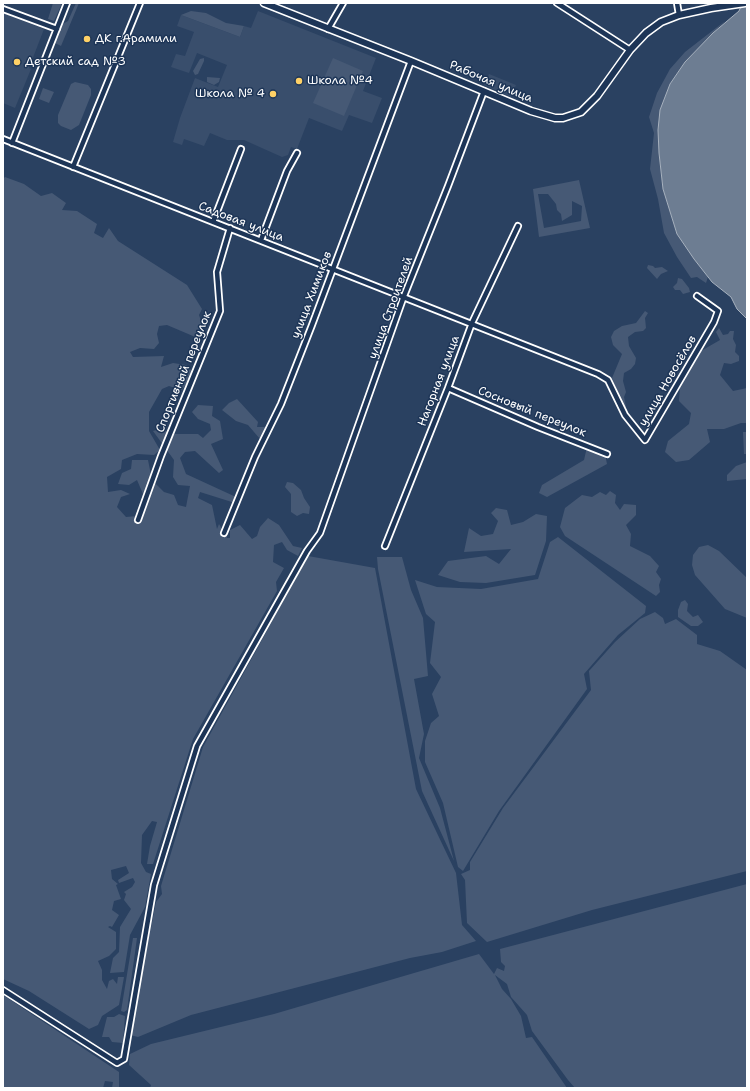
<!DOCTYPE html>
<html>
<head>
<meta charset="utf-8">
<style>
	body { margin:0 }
	#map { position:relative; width:750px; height:1091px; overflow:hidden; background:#2a4161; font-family:"Shantell Sans",sans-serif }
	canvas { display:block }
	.frame { position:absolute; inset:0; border:4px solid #fff; pointer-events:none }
</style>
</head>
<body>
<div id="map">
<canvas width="750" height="1091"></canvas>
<div class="frame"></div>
</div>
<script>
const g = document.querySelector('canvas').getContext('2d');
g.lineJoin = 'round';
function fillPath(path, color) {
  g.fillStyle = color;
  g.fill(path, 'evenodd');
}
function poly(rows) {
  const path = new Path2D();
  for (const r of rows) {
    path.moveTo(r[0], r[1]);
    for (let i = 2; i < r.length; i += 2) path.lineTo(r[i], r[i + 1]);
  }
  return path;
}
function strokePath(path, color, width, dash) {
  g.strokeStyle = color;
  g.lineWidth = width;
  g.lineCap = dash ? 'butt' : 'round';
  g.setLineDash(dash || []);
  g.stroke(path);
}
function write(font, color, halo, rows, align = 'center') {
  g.font = font + ' "Shantell Sans",sans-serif';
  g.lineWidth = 3;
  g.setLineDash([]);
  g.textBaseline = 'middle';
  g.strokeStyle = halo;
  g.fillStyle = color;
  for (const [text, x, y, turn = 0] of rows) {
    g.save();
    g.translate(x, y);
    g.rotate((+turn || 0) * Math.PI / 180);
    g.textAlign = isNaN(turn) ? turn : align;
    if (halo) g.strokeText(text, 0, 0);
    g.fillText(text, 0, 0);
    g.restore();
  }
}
const built = poly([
	[258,11,376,58,363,91,382,98,372,123,349,115,342,131,309,118,297,149,291,147,288,155,282,157,244,140,227,140,210,133,204,146,184,139,182,145,173,142,180,118,195,78,218,87,227,65,197,53,189,73,171,67,176,54,185,56,194,32,177,26,181,15,240,37,244,26,251,28],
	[3,13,44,29,29,68,31,69,15,108,3,103],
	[489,74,516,85,511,97,484,85]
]);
const green = poly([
	[53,3,62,3,54,21,48,19],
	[76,3,79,3,61,46,53,42,61,25,68,21],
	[191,11,206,13,226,23,244,26,240,37,181,15],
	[725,21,685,62,670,84,658,130,659,153,663,189,666,198,677,234,708,277,706,283,697,277,691,278,677,257,664,233,658,199,650,169,654,133,649,117,657,93,670,69,685,52],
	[204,58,204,61,198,74,195,75,193,71,200,59],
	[333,58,363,71,344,116,313,103],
	[207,77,220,78,219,82,214,85,207,82],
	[75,82,88,85,91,89,91,95,79,125,71,130,61,126,58,123,58,115,71,84],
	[43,88,54,92,49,103,39,99],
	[5,177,24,184,41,196,52,193,66,203,62,210,77,211,97,224,94,233,103,238,109,228,118,241,187,285,202,309,199,315,204,330,200,339,167,325,159,326,157,334,159,343,154,349,140,348,130,352,133,357,164,356,161,367,173,363,186,365,194,373,182,390,169,386,162,389,149,412,149,431,160,450,154,455,137,454,122,460,121,469,107,477,108,492,121,490,130,494,121,497,117,507,126,517,137,516,143,494,137,480,129,485,118,484,122,473,131,469,132,460,148,460,152,480,164,492,174,495,178,505,186,507,190,486,178,485,173,477,174,460,153,431,164,428,168,434,198,434,203,438,211,430,210,424,198,419,192,412,198,405,213,406,212,416,220,421,223,439,211,444,223,470,219,473,195,451,185,452,180,458,186,474,236,497,235,503,200,492,198,498,212,505,217,529,219,524,227,538,230,538,230,530,240,525,252,539,257,536,260,527,268,518,279,525,293,546,302,548,298,556,287,550,282,542,274,545,273,562,284,568,276,582,277,591,193,739,153,864,147,864,150,846,157,822,152,821,142,835,141,863,146,872,151,874,145,907,130,935,124,972,110,973,113,958,119,952,120,927,131,909,124,900,126,894,124,892,132,887,135,882,133,878,119,883,118,880,129,873,126,866,111,870,112,879,118,884,116,885,121,899,114,901,112,910,119,915,112,927,110,926,108,927,116,932,116,949,109,956,98,961,102,970,102,980,107,989,109,981,113,979,117,984,118,977,124,977,119,1005,102,1016,98,1025,89,1029,29,991,3,979,3,179],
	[579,180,590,228,539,237,533,189],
	[538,194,548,194,556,204,557,210,561,214,562,221,572,215,572,201,582,206,581,221,544,228],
	[648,265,653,266,655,268,662,267,668,271,661,274,657,279,647,268],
	[678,278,682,279,689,288,690,292,683,294,680,290,675,290,673,287,677,283],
	[645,311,648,313,645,318,646,328,643,331,635,332,628,337,629,346,636,358,635,364,631,369,624,373,623,381,626,392,624,397,626,407,624,407,612,378,622,354,613,345,611,337,614,331,622,326,636,323],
	[719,328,723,335,728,334,730,331,734,331,733,339,736,345,735,352,739,356,739,361,731,364,724,363,720,375,733,391,747,388,747,423,741,423,724,429,707,429,710,442,689,460,676,462,665,452,668,441,689,424,691,413,679,401,680,387,701,351,720,340,716,332],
	[237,399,258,422,257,427,265,427,268,436,260,439,248,425,236,421,222,410,229,403],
	[743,432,747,432,747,454,744,454],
	[587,447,605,454,607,464,547,497,539,493,542,485,584,460],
	[747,462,747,479,727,481,727,475,736,466],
	[287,482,293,483,301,490,304,498,310,507,309,514,303,513,297,516,291,512,291,494,285,487],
	[610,491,616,495,615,503,620,510,624,504,636,505,636,515,626,525,631,534,630,546,650,556,659,566,656,572,661,579,659,585,660,592,656,596,565,536,560,527,565,508,582,495,592,497,600,492,606,495],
	[496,508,507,510,511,525,523,522,536,514,547,516,546,541,535,575,486,583,460,582,438,575,448,561,486,556,499,564,511,549,464,552,469,528,481,536,493,534,498,521,491,513],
	[558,537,646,606,645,613,618,635,584,674,587,689,499,811,463,871,458,867,443,803,425,762,425,741,431,723,439,716,432,694,441,677,430,663,435,622,426,614,415,580,437,587,481,589,538,579,550,542],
	[708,545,719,551,747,578,747,618,725,609,695,575,692,565,693,555,699,547],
	[308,556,375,568,416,789,456,873,462,925,476,941,442,952,410,958,191,1015,138,1037,130,1035,156,902,162,894,161,886,203,747],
	[377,557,402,557,411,590,423,618,428,676,414,679,424,734,419,758,440,808,454,861,422,791,378,569],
	[685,600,688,604,687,611,693,617,698,615,703,622,698,626,691,626,678,617,678,610,681,602],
	[655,612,663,618,665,624,676,619,697,635,697,644,720,651,747,670,747,871,592,910,487,942,467,923,465,880,461,874,470,870,470,862,503,808,591,690,589,671,615,642,640,619],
	[747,884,747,1088,575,1088,568,1080,532,1031,527,1015,511,997,507,984,495,975,502,989,511,999,521,1016,526,1038,532,1037,567,1088,150,1088,151,1085,129,1065,130,1054,151,1044,274,1014,479,954,494,974,497,968,504,971,505,966,501,962,500,949],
	[133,938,137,938,127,1010,124,1012,121,1011],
	[3,995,119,1072,119,1088,112,1088,113,1082,105,1081,103,1088,3,1088],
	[119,1014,125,1016,123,1043,112,1042,109,1037,102,1037,107,1017,114,1017]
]);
const water = poly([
	[747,3,747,319,737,309,731,297,712,282,694,259,677,234,663,189,659,153,658,130,660,110,670,84,685,62,713,33,739,11,742,4,747,3]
]);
const street = poly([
	[557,3,630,50],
	[677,3,679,15],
	[3,9,57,29],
	[328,29,343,3],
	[3,139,598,374,608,380,625,415,645,440,714,322,718,311,697,296],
	[12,143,67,3],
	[73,167,140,3],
	[213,222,241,149],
	[261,240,287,171,297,153],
	[448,388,538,427,607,454],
	[138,520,161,456,220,311,217,272,230,228],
	[224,533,255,457,281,404,312,325,411,61],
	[385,546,448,388,472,323,518,226],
	[3,990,117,1063,124,1059,154,885,197,746,307,551,320,533,404,296,448,186,484,91]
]);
const secondary = poly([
	[264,3,411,61,531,111,555,118,563,118,581,112,597,96,630,50,646,33,661,22,679,15,711,8,745,3]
]);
const markers = [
	[87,39,4,"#ffd166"],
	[17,62,4,"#ffd166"],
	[299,81,4,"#ffd166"],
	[273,94,4,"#ffd166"]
];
const poiNames = [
	["ДК г.Арамили",95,39],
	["Детский сад №3",25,62],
	["Школа №4",307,81],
	["Школа № 4",265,94,"right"]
];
const streetNames = [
	["Рабочая улица",491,82,23],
	["Садовая улица",241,222,21],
	["улица Химиков",312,295,-69],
	["улица Строителей",391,308,-70],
	["Спортивный переулок",184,372,-68],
	["Нагорная улица",439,381,-69],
	["улица Новосёлов",668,381,-60],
	["Сосновый переулок",532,412,22]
];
fillPath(built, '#394e6c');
fillPath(green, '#465975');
fillPath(water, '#6d7d92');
strokePath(water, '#a7b1be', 1);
strokePath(street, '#fff', 8);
strokePath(secondary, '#fff', 9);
strokePath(street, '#1d3557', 4.5);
strokePath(secondary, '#1d3557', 6);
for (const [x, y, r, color] of markers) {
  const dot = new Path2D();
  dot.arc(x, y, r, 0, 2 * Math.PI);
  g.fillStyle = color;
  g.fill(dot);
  strokePath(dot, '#1d3557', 1.5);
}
write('12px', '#fff', '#1d3557', poiNames, 'left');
write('12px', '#fff', '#1d3557', streetNames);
</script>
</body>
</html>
